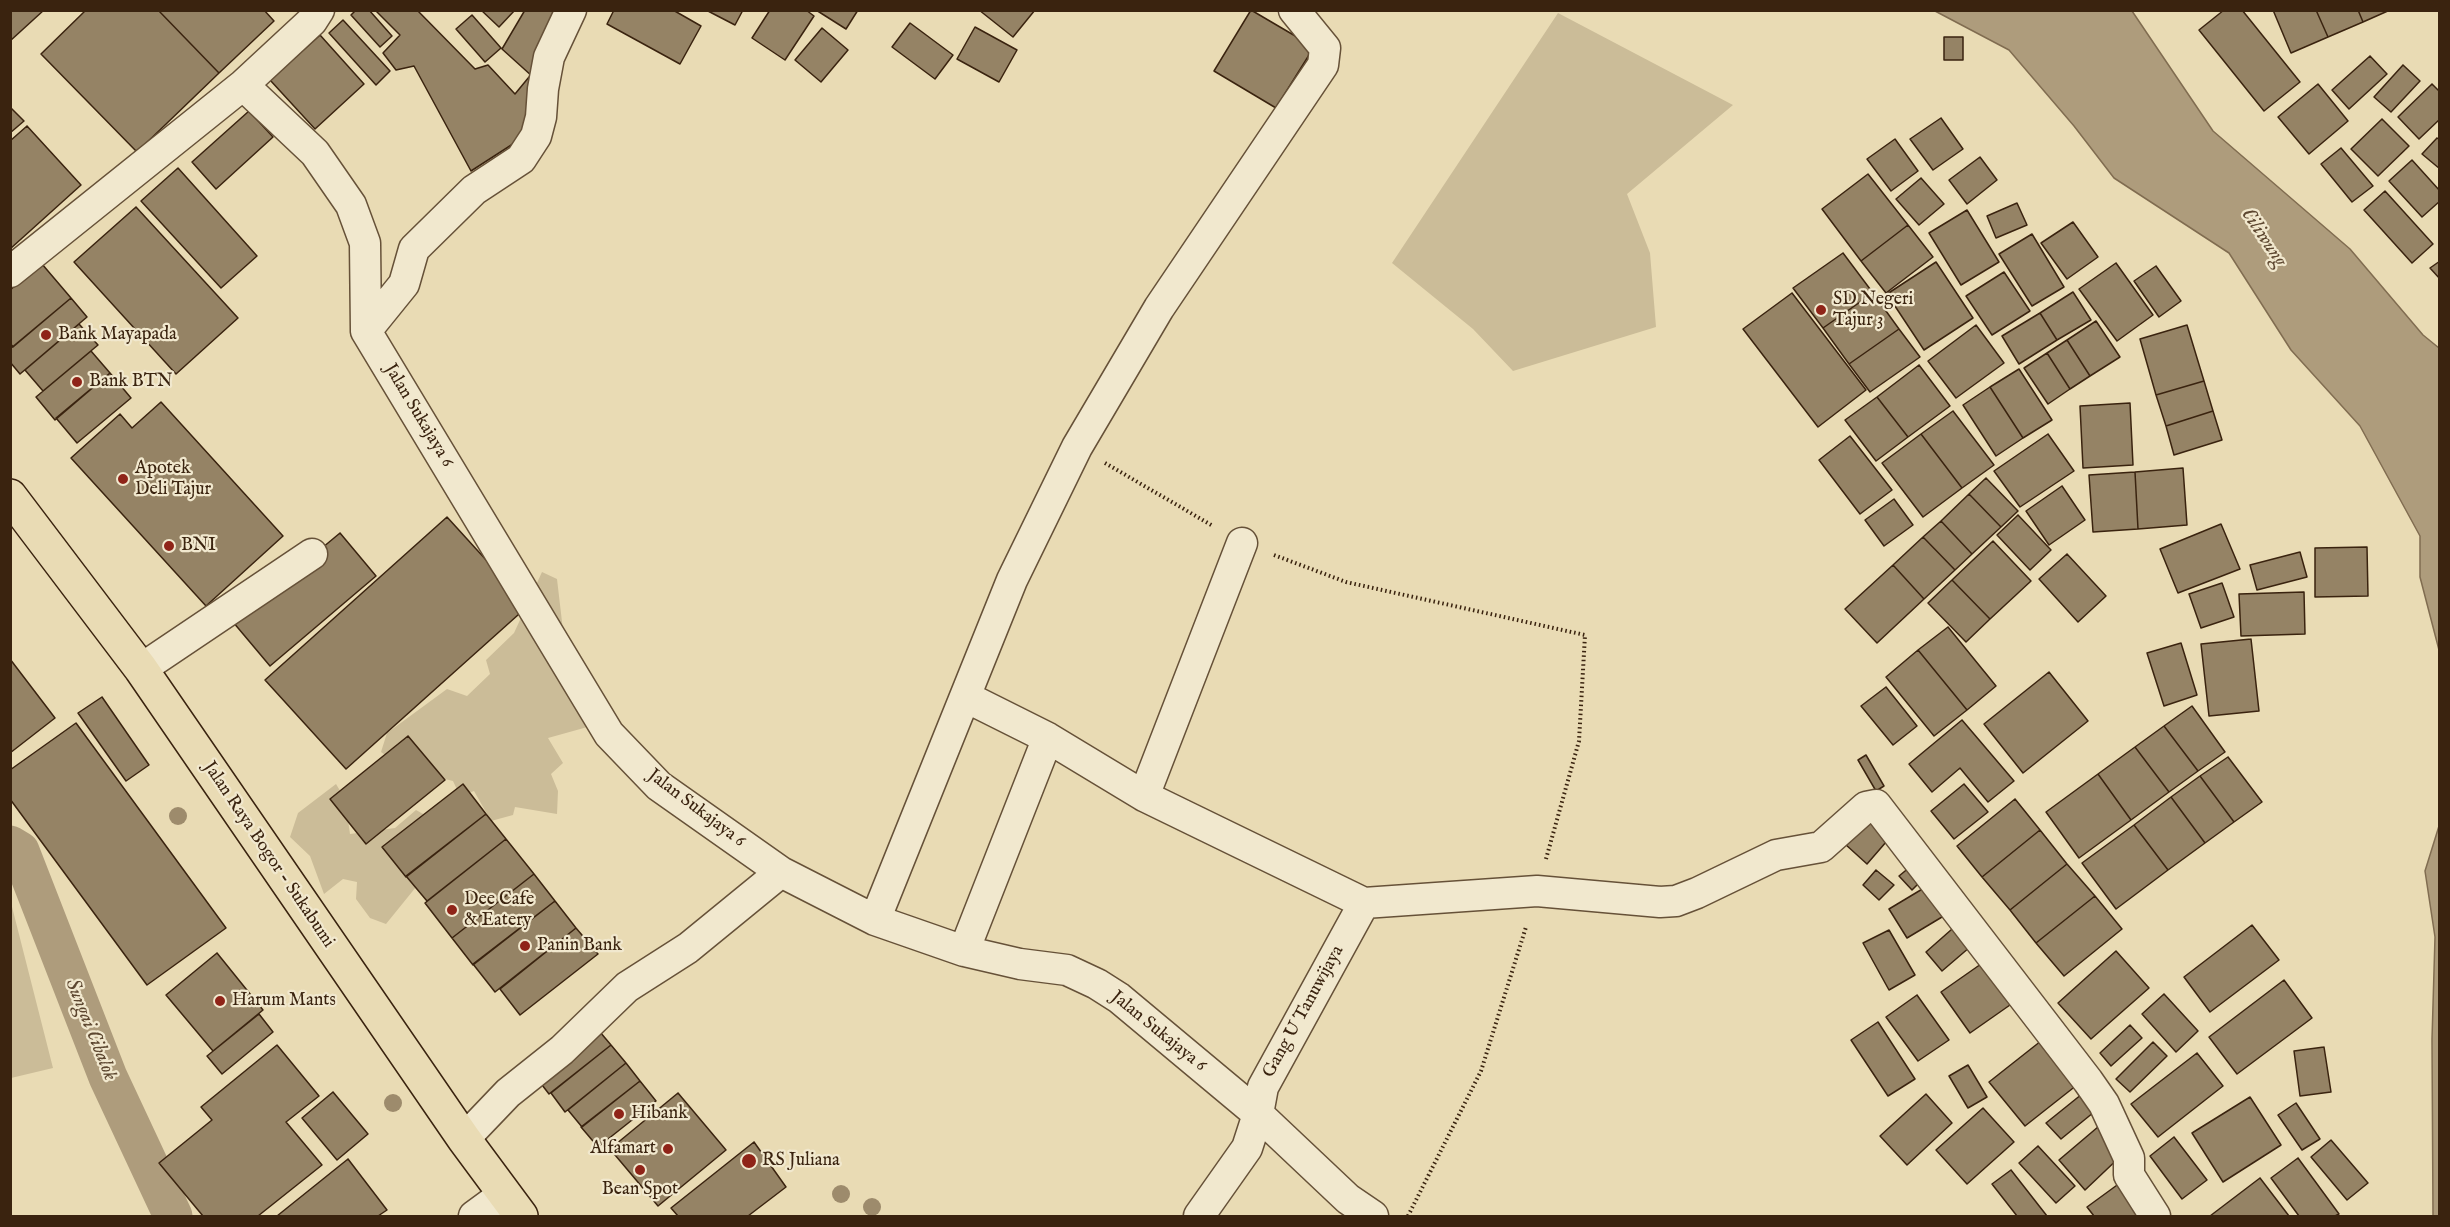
<!DOCTYPE html>
<html>
<head>
<meta charset="utf-8">
<style>
	body { margin:0 }
	#map { position:relative; width:2450px; height:1227px; overflow:hidden; background:#e9dbb4; font-family:"IM FELL English",serif }
	canvas { display:block }
	.frame { position:absolute; inset:0; border:12px solid #3a230f; pointer-events:none }
</style>
</head>
<body>
<div id="map">
<canvas width="2450" height="1227"></canvas>
<div class="frame"></div>
</div>
<script>
const g = document.querySelector('canvas').getContext('2d');
g.lineJoin = 'round';
function fillPath(path, color) {
  g.fillStyle = color;
  g.fill(path, 'evenodd');
}
function poly(rows) {
  const path = new Path2D();
  for (const r of rows) {
    path.moveTo(r[0], r[1]);
    for (let i = 2; i < r.length; i += 2) path.lineTo(r[i], r[i + 1]);
  }
  return path;
}
function strokePath(path, color, width, dash) {
  g.strokeStyle = color;
  g.lineWidth = width;
  g.lineCap = dash ? 'butt' : 'round';
  g.setLineDash(dash || []);
  g.stroke(path);
}
function write(font, color, halo, rows, align = 'center') {
  g.font = font + ' "IM FELL English",serif';
  g.lineWidth = 4.5;
  g.setLineDash([]);
  g.textBaseline = 'middle';
  g.strokeStyle = halo;
  g.fillStyle = color;
  for (const [text, x, y, turn = 0] of rows) {
    g.save();
    g.translate(x, y);
    g.rotate((+turn || 0) * Math.PI / 180);
    g.textAlign = isNaN(turn) ? turn : align;
    if (halo) g.strokeText(text, 0, 0);
    g.fillText(text, 0, 0);
    g.restore();
  }
}
const green = poly([
	[1558,13,1733,105,1627,194,1650,253,1656,327,1513,371,1473,329,1392,263],
	[542,572,557,579,566,656,591,726,548,738,563,763,551,774,558,791,557,814,515,807,513,815,491,821,474,791,460,796,453,781,405,769,381,752,387,733,447,689,467,696,490,674,486,660,514,633],
	[336,784,345,799,350,834,395,828,416,810,432,819,416,887,386,924,370,918,356,899,357,882,343,879,324,894,310,856,290,837,298,813],
	[10,899,53,1068,11,1078,10,1078]
]);
const water = poly([
	[1935,11,2132,11,2213,131,2350,249,2423,335,2439,348,2439,650,2420,577,2420,536,2360,426,2291,350,2229,253,2114,178,2074,126,2009,50,1935,11],
	[2439,826,2440,1216,2433,1216,2432,1039,2435,937,2425,871,2439,826]
]);
const canal = poly([
	[10,845,20,851,108,1077,173,1216]
]);
const building = poly([
	[10,10,44,10,10,41,10,10],
	[86,10,158,10,219,73,137,152,41,54,86,10],
	[158,10,264,10,274,21,219,73,158,10],
	[356,10,369,10,392,36,380,47,351,15,356,10],
	[375,10,417,10,475,69,488,65,515,94,529,77,541,95,516,142,471,171,414,66,396,70,383,53,400,35,375,10],
	[481,10,515,10,499,27,481,10],
	[525,10,566,10,533,77,502,49,525,10],
	[614,10,673,10,701,26,680,64,607,24,614,10],
	[706,10,743,10,735,25,706,10],
	[770,10,806,10,814,16,785,60,752,38,770,10],
	[816,10,858,10,846,29,816,10],
	[979,10,1035,10,1013,37,979,10],
	[1251,10,1314,47,1276,108,1214,71,1251,10],
	[2224,10,2242,10,2300,82,2264,111,2199,30,2224,10],
	[2273,10,2316,10,2328,37,2291,53,2273,10],
	[2316,10,2358,10,2363,22,2328,37,2316,10],
	[2358,10,2390,10,2363,22,2358,10],
	[472,15,501,48,485,62,456,29,472,15],
	[343,20,390,71,376,85,329,33,343,20],
	[910,23,953,55,935,79,892,47,910,23],
	[975,27,1017,50,999,82,957,59,975,27],
	[822,28,848,50,821,82,795,60,822,28],
	[320,35,364,84,315,129,270,80,320,35],
	[1944,37,1963,37,1963,60,1944,60,1944,37],
	[2370,56,2387,74,2349,109,2332,90,2370,56],
	[2403,65,2420,81,2391,112,2374,97,2403,65],
	[2318,84,2348,121,2309,154,2278,117,2318,84],
	[2432,84,2440,92,2440,119,2419,139,2398,117,2432,84],
	[10,107,24,121,10,133,10,107],
	[249,111,273,137,216,189,192,162,249,111],
	[1941,118,1963,149,1933,170,1910,139,1941,118],
	[2382,119,2409,146,2378,176,2351,149,2382,119],
	[27,126,81,185,10,249,10,141,27,126],
	[2437,138,2440,140,2440,169,2422,154,2437,138],
	[1895,139,1918,171,1891,191,1867,159,1895,139],
	[2341,148,2373,186,2352,202,2321,164,2341,148],
	[1980,157,1997,180,1967,204,1949,180,1980,157],
	[2412,160,2440,191,2440,201,2422,217,2389,181,2412,160],
	[178,168,257,256,221,288,141,201,178,168],
	[1868,174,1908,225,1861,261,1822,209,1868,174],
	[1921,178,1944,204,1919,225,1896,199,1921,178],
	[2385,191,2433,244,2412,263,2364,210,2385,191],
	[2017,203,2027,225,1996,238,1987,216,2017,203],
	[136,207,238,318,176,374,74,262,136,207],
	[1967,210,1999,262,1961,285,1929,233,1967,210],
	[2073,222,2098,257,2067,279,2041,243,2073,222],
	[1908,225,1933,257,1886,293,1861,261,1908,225],
	[2032,234,2064,287,2032,306,1999,254,2032,234],
	[1843,253,1873,293,1823,328,1793,288,1843,253],
	[2440,261,2440,279,2430,268,2440,261],
	[1936,262,1973,318,1924,350,1887,294,1936,262],
	[2116,263,2153,315,2117,341,2079,289,2116,263],
	[42,264,71,298,13,347,10,343,10,290,42,264],
	[2156,266,2181,301,2159,317,2134,281,2156,266],
	[2004,272,2030,311,1992,335,1966,296,2004,272],
	[2073,292,2091,320,2057,340,2040,313,2073,292],
	[1792,293,1866,390,1818,427,1743,329,1792,293],
	[1873,293,1899,329,1849,364,1823,328,1873,293],
	[71,298,87,317,20,374,10,362,10,349,71,298],
	[2040,313,2057,340,2019,364,2002,336,2040,313],
	[2096,321,2120,357,2090,376,2067,340,2096,321],
	[79,324,98,345,43,391,25,370,79,324],
	[1976,325,2004,363,1956,398,1928,361,1976,325],
	[2187,325,2204,381,2156,395,2140,339,2187,325],
	[1899,329,1920,357,1870,392,1849,364,1899,329],
	[2067,340,2090,376,2070,389,2047,353,2067,340],
	[91,351,110,373,55,420,36,397,91,351],
	[2047,353,2070,389,2048,404,2024,368,2047,353],
	[1919,365,1950,406,1908,437,1877,397,1919,365],
	[2019,369,2052,420,2023,438,1990,387,2019,369],
	[110,373,131,398,77,443,56,418,110,373],
	[2204,381,2213,411,2166,426,2156,395,2204,381],
	[1990,387,2023,438,1996,456,1963,405,1990,387],
	[1877,397,1908,437,1876,461,1845,420,1877,397],
	[161,402,283,536,206,606,71,458,120,414,132,428,161,402],
	[2130,403,2133,465,2083,468,2080,406,2130,403],
	[1953,411,1994,465,1962,488,1921,434,1953,411],
	[2213,411,2222,440,2174,455,2166,426,2213,411],
	[1921,434,1962,488,1923,517,1882,463,1921,434],
	[2048,434,2074,471,2020,507,1994,471,2048,434],
	[1850,436,1892,490,1860,514,1819,460,1850,436],
	[2183,468,2187,525,2138,529,2135,472,2183,468],
	[2135,472,2138,529,2093,532,2089,475,2135,472],
	[1986,478,2018,511,2001,527,1969,494,1986,478],
	[2062,486,2085,520,2049,545,2026,511,2062,486],
	[1969,494,2001,527,1972,554,1941,521,1969,494],
	[1894,499,1913,525,1884,546,1865,520,1894,499],
	[2018,515,2051,550,2030,570,1997,535,2018,515],
	[447,517,528,606,346,769,265,680,447,517],
	[1941,521,1972,554,1955,570,1923,537,1941,521],
	[2221,524,2240,569,2178,593,2160,549,2221,524],
	[340,533,376,576,270,666,233,622,340,533],
	[1923,537,1955,570,1924,599,1893,565,1923,537],
	[1993,541,2031,581,1990,619,1952,580,1993,541],
	[2367,547,2368,596,2315,597,2315,548,2367,547],
	[2300,552,2307,577,2257,590,2250,565,2300,552],
	[2067,554,2106,596,2078,622,2039,579,2067,554],
	[1893,565,1924,599,1877,643,1845,609,1893,565],
	[1952,580,1990,619,1966,642,1928,603,1952,580],
	[2222,583,2234,617,2201,628,2189,594,2222,583],
	[2304,592,2305,634,2241,636,2239,594,2304,592],
	[1948,627,1996,686,1967,710,1918,650,1948,627],
	[2251,639,2259,711,2209,716,2201,644,2251,639],
	[2181,643,2197,695,2164,706,2147,653,2181,643],
	[1918,650,1967,710,1934,736,1886,677,1918,650],
	[10,659,55,718,10,753,10,659],
	[2049,672,2088,721,2023,773,1984,724,2049,672],
	[1886,687,1917,726,1893,745,1861,706,1886,687],
	[102,697,149,765,126,781,78,713,102,697],
	[2192,706,2225,752,2198,771,2164,726,2192,706],
	[1962,720,2014,781,1988,802,1960,768,1932,792,1909,764,1962,720],
	[76,723,226,928,147,985,10,799,10,770,76,723],
	[2164,726,2198,771,2169,792,2135,747,2164,726],
	[408,736,445,780,366,844,330,799,408,736],
	[2135,747,2169,792,2131,820,2098,774,2135,747],
	[1866,755,1884,786,1876,791,1858,760,1866,755],
	[2228,757,2262,802,2234,822,2200,776,2228,757],
	[2098,774,2131,820,2079,858,2046,812,2098,774],
	[2200,776,2234,822,2205,843,2171,797,2200,776],
	[463,784,486,814,406,877,382,847,463,784],
	[1964,784,1988,812,1954,839,1931,811,1964,784],
	[2171,797,2205,843,2168,870,2134,825,2171,797],
	[2015,799,2040,830,1982,877,1957,846,2015,799],
	[486,814,506,839,427,901,406,876,486,814],
	[1871,815,1893,834,1867,864,1845,844,1871,815],
	[2134,825,2168,870,2116,909,2082,863,2134,825],
	[2040,830,2067,864,2010,910,1982,877,2040,830],
	[506,839,534,874,452,938,425,903,506,839],
	[1916,862,1927,875,1912,890,1899,876,1916,862],
	[2067,864,2095,896,2036,943,2010,910,2067,864],
	[1876,870,1894,885,1879,900,1863,885,1876,870],
	[534,874,555,901,473,965,452,938,534,874],
	[1934,882,1952,911,1907,938,1889,909,1934,882],
	[2095,896,2122,929,2064,976,2036,943,2095,896],
	[555,901,576,928,495,992,473,964,555,901],
	[1960,922,1977,941,1942,971,1926,952,1960,922],
	[2252,925,2279,960,2210,1012,2184,977,2252,925],
	[576,928,598,954,520,1015,500,989,576,928],
	[1889,930,1915,975,1889,990,1863,943,1889,930],
	[2116,951,2149,988,2091,1039,2058,1003,2116,951],
	[217,953,263,1010,213,1051,166,995,217,953],
	[1991,957,2020,998,1970,1033,1941,992,1991,957],
	[2284,980,2312,1018,2237,1074,2209,1037,2284,980],
	[2164,994,2198,1031,2176,1052,2142,1014,2164,994],
	[1917,995,1949,1040,1918,1061,1886,1017,1917,995],
	[259,1014,273,1032,222,1074,207,1056,259,1014],
	[1878,1022,1915,1079,1888,1096,1851,1040,1878,1022],
	[2130,1025,2142,1038,2111,1066,2100,1053,2130,1025],
	[600,1032,611,1045,549,1094,539,1081,600,1032],
	[2046,1037,2082,1081,2025,1126,1989,1082,2046,1037],
	[2153,1042,2167,1056,2130,1092,2116,1079,2153,1042],
	[277,1045,319,1096,286,1122,322,1165,258,1216,203,1216,159,1163,212,1120,201,1107,277,1045],
	[611,1045,626,1063,565,1112,551,1093,611,1045],
	[2324,1047,2331,1092,2300,1096,2294,1051,2324,1047],
	[2197,1053,2223,1086,2158,1137,2131,1104,2197,1053],
	[626,1063,640,1081,582,1127,568,1110,626,1063],
	[1968,1065,1987,1097,1968,1108,1949,1076,1968,1065],
	[640,1081,656,1101,598,1147,581,1127,640,1081],
	[2087,1090,2099,1108,2061,1139,2046,1123,2087,1090],
	[333,1092,368,1134,337,1160,302,1118,333,1092],
	[678,1093,726,1150,658,1206,610,1149,678,1093],
	[1926,1094,1952,1123,1907,1165,1880,1136,1926,1094],
	[2250,1097,2281,1145,2223,1182,2192,1133,2250,1097],
	[2296,1103,2320,1139,2302,1150,2278,1115,2296,1103],
	[1983,1108,2014,1142,1967,1184,1936,1150,1983,1108],
	[2105,1121,2124,1153,2085,1190,2059,1160,2105,1121],
	[2174,1137,2207,1180,2182,1199,2150,1156,2174,1137],
	[2331,1140,2368,1183,2347,1200,2311,1157,2331,1140],
	[754,1142,786,1187,748,1216,678,1216,671,1208,754,1142],
	[2038,1146,2075,1186,2056,1203,2019,1163,2038,1146],
	[2298,1158,2339,1214,2335,1216,2299,1216,2271,1178,2298,1158],
	[348,1159,387,1210,378,1216,277,1216,348,1159],
	[2011,1170,2047,1216,2017,1216,1992,1184,2011,1170],
	[2260,1178,2289,1216,2210,1216,2260,1178],
	[2124,1180,2151,1216,2094,1216,2087,1207,2124,1180]
]);
const path = poly([
	[1105,463,1213,526],
	[1274,555,1346,582,1585,635,1579,741,1546,859],
	[1408,1216,1481,1071,1526,927]
]);
const street = poly([
	[243,85,315,153,351,205,365,243,366,331,609,734,659,786,781,872,875,920,964,951,1020,964,1067,970,1097,984,1119,998,1258,1114,1348,1199,1373,1216],
	[10,272,243,85,312,21,319,10],
	[366,331,404,284,414,249,474,190,521,159,536,136,541,117,543,89,549,57,571,10],
	[141,669,312,554],
	[966,697,1048,738,1144,796,1364,903,1537,891,1660,902,1676,901,1697,893,1776,855,1821,847,1866,807,1876,805,2088,1081,2104,1104,2129,1158,2129,1175,2155,1216],
	[1144,796,1242,543],
	[875,920,1012,580,1077,447,1159,308,1323,65,1325,48,1294,10],
	[964,951,1043,750],
	[464,1139,508,1093,562,1050,627,987,688,948,781,872],
	[474,1216,504,1194],
	[1199,1216,1247,1148,1258,1114,1263,1087,1364,903]
]);
const highway = poly([
	[10,496,141,669,464,1139,521,1216]
]);
const trees = [
	[178,816],
	[393,1103],
	[841,1194],
	[872,1207]
];
const markers = [
	[1821,310,6,"#8f2418"],
	[46,335,6,"#8f2418"],
	[77,382,6,"#8f2418"],
	[123,479,6,"#8f2418"],
	[169,546,6,"#8f2418"],
	[452,910,6,"#8f2418"],
	[525,946,6,"#8f2418"],
	[220,1001,6,"#8f2418"],
	[619,1114,6,"#8f2418"],
	[668,1149,6,"#8f2418"],
	[749,1161,8,"#8f2418"],
	[640,1170,6,"#8f2418"]
];
const poiNames = [
	["SD Negeri",1833,300],
	["Tajur 3",1833,321],
	["Bank Mayapada",58,335],
	["Bank BTN",89,382],
	["Apotek",135,469],
	["Deli Tajur",135,490],
	["BNI",181,546],
	["Dee Cafe",464,900],
	["& Eatery",464,921],
	["Panin Bank",537,946],
	["Harum Mants",232,1001],
	["Hibank",631,1114],
	["Alfamart",656,1149,"right"],
	["RS Juliana",762,1161],
	["Bean Spot",640,1190,"center"]
];
const streetNames = [
	["Jalan Sukajaya 6",418,416,59],
	["Jalan Sukajaya 6",696,809,37],
	["Jalan Raya Bogor - Sukabumi",268,855,56],
	["Gang U Tanuwijaya",1304,1012,-61],
	["Jalan Sukajaya 6",1158,1032,39]
];
const waterNames = [
	["Ciliwung",2263,238,56],
	["Sungai Cibalok",90,1030,68]
];
fillPath(green, '#cbbc98');
fillPath(water, '#ae9c7c');
strokePath(water, '#806c50', 1.5);
strokePath(canal, '#ae9c7c', 39);
fillPath(building, '#958365');
strokePath(building, '#3a230f', 1.5);
strokePath(street, '#665138', 33);
strokePath(highway, '#3a230f', 36);
strokePath(path, '#3a230f', 4, [1.5, 3]);
strokePath(street, '#f1e8ce', 30);
strokePath(highway, '#e9dbb4', 33);
g.fillStyle = '#9d8b6c';
for (const [x, y] of trees) {
  g.beginPath();
  g.arc(x, y, 9, 0, 2 * Math.PI);
  g.fill();
}
for (const [x, y, r, color] of markers) {
  const dot = new Path2D();
  dot.arc(x, y, r, 0, 2 * Math.PI);
  g.fillStyle = color;
  g.fill(dot);
  strokePath(dot, '#f1e8ce', 2);
}
write('18px', '#3a230f', '#f1e8ce', poiNames, 'left');
write('18px', '#3a230f', '#f1e8ce', streetNames);
write('italic 20px', '#5d4730', '#f1e8ce', waterNames);
</script>
</body>
</html>
